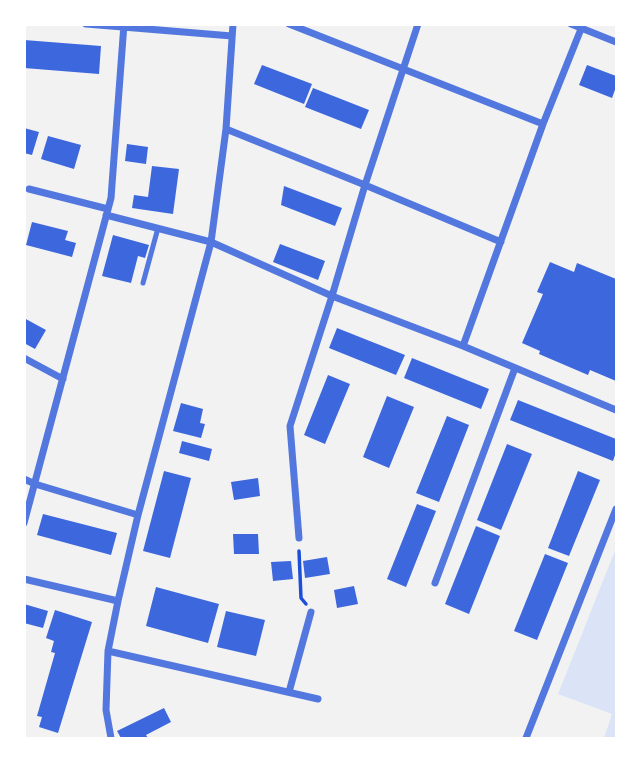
<!DOCTYPE html>
<html>
<head>
<meta charset="utf-8">
<style>
	body { margin:0 }
	#map { position:relative; width:641px; height:763px; overflow:hidden; background:#f2f2f2; font-family:"Zilla Slab",serif }
	canvas { display:block }
	.frame { position:absolute; inset:0; border:26px solid #fff; pointer-events:none }
</style>
</head>
<body>
<div id="map">
<canvas width="641" height="763"></canvas>
<div class="frame"></div>
</div>
<script>
const g = document.querySelector('canvas').getContext('2d');
g.lineJoin = 'round';
function fillPath(path, color) {
  g.fillStyle = color;
  g.fill(path, 'evenodd');
}
function poly(rows) {
  const path = new Path2D();
  for (const r of rows) {
    path.moveTo(r[0], r[1]);
    for (let i = 2; i < r.length; i += 2) path.lineTo(r[i], r[i + 1]);
  }
  return path;
}
function strokePath(path, color, width, dash) {
  g.strokeStyle = color;
  g.lineWidth = width;
  g.lineCap = dash ? 'butt' : 'round';
  g.setLineDash(dash || []);
  g.stroke(path);
}
const green = poly([
	[616,548,616,738,604,738,612,714,558,694]
]);
const building = poly([
	[24,40,101,46,99,74,24,68],
	[262,65,312,84,304,104,254,84],
	[587,65,616,76,616,87,612,98,579,85],
	[313,88,369,110,361,129,305,107],
	[24,128,39,132,32,155,24,153],
	[48,136,81,145,74,169,41,159],
	[127,144,148,147,146,164,125,161],
	[152,166,179,169,173,214,132,208,134,195,148,197],
	[284,186,342,208,335,226,281,205],
	[32,222,68,231,65,240,76,243,72,257,26,245],
	[113,235,149,245,145,258,138,256,131,283,102,276],
	[280,244,325,261,318,280,273,262],
	[550,262,574,272,577,263,616,279,616,381,590,370,588,375,539,354,540,351,522,343,543,294,537,292],
	[24,318,46,330,35,349,24,343],
	[337,328,405,355,396,375,329,348],
	[412,358,489,389,481,409,404,378],
	[328,375,350,384,325,444,304,435],
	[387,396,414,407,389,468,363,457],
	[518,400,616,439,616,452,613,461,510,420],
	[181,403,203,409,200,423,205,424,201,438,173,431],
	[447,416,469,425,439,502,416,493],
	[182,441,212,449,209,461,179,453],
	[507,444,532,454,501,530,477,520],
	[164,471,191,478,170,558,143,551],
	[578,471,600,480,569,556,548,548],
	[258,478,260,496,234,500,231,482],
	[417,504,436,511,406,587,387,579],
	[43,514,117,533,111,555,37,535],
	[476,526,500,536,469,614,445,604],
	[233,534,258,534,259,554,234,554],
	[545,554,568,563,537,640,514,631],
	[327,557,330,574,305,578,303,561],
	[291,561,293,579,273,581,271,562],
	[354,586,358,604,337,608,334,590],
	[156,587,219,604,208,643,146,626],
	[24,604,48,611,43,628,24,623],
	[55,610,92,622,58,733,39,727,42,717,37,716,55,653,51,652,54,641,46,638],
	[226,611,265,620,256,656,217,647],
	[164,708,171,722,146,735,148,738,121,738,117,731]
]);
const path = poly([
	[299,551,301,598,306,604]
]);
const service = poly([
	[143,283,158,228]
]);
const minor = poly([
	[86,24,232,36],
	[289,24,543,124],
	[571,24,616,42],
	[226,129,365,185,501,242],
	[29,189,108,209],
	[106,215,211,242,332,296,463,346,616,410],
	[463,346,543,124,581,29],
	[24,358,63,379],
	[24,479,35,484,138,515],
	[24,523,111,198,124,24],
	[299,538,290,426,332,296,365,185,418,24],
	[24,579,118,601],
	[435,583,515,368],
	[108,651,318,699],
	[289,692,311,612],
	[111,738,106,710,108,651,118,601,138,515,211,242,226,129,233,24],
	[526,738,616,509]
]);
fillPath(green, '#dbe4f7');
fillPath(building, '#3d67dc');
strokePath(path, '#1d4ed8', 3.5);
strokePath(service, '#5277de', 5);
strokePath(minor, '#5277de', 7);
</script>
</body>
</html>
